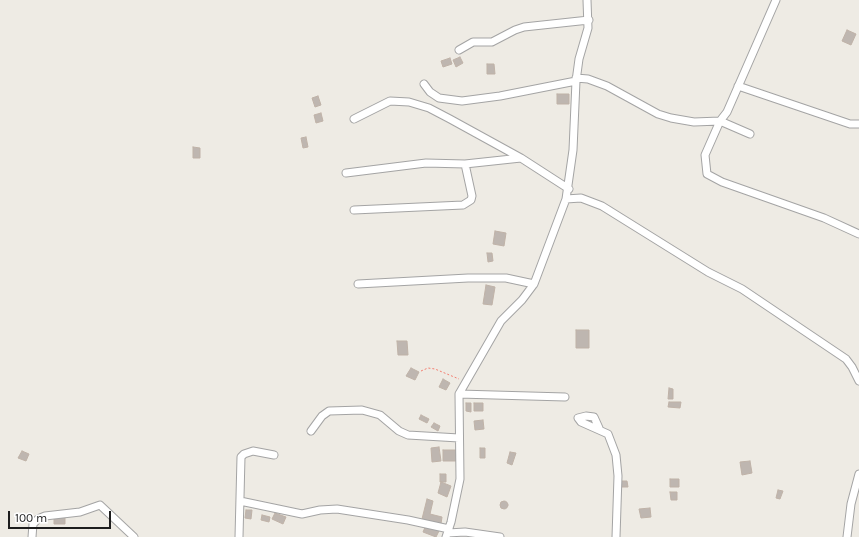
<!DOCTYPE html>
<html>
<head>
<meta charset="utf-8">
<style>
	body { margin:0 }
	#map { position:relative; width:859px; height:537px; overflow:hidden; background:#eeebe4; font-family:Karla,sans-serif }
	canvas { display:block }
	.scale { position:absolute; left:8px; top:511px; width:103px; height:18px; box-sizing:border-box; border:2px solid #1d1d1d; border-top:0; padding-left:5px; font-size:12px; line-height:14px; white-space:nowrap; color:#1d1d1d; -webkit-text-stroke:3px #fff; paint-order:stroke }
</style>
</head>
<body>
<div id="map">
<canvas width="859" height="537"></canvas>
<div class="scale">100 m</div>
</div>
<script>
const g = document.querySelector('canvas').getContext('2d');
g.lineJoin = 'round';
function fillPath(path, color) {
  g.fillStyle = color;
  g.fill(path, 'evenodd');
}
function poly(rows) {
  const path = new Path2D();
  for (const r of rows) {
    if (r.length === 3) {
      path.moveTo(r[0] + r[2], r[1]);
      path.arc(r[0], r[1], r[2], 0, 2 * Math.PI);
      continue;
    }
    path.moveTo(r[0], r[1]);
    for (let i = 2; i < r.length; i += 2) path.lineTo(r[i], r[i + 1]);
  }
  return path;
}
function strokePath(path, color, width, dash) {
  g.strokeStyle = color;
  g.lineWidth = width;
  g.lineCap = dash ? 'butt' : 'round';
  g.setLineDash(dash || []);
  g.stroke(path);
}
const building = poly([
	[847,30,856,34,851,45,842,41,847,30],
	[460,57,463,63,456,67,453,60,460,57],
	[450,58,452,64,443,67,441,61,450,58],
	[487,64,494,64,495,74,487,74,487,64],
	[557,94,569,94,569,104,557,104,557,94],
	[318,96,321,105,315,107,312,98,318,96],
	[321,113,323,121,316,123,314,115,321,113],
	[306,137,308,147,303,148,301,138,306,137],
	[193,147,200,148,200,158,193,158,193,147],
	[495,231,506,233,504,246,493,244,495,231],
	[487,253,492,253,493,261,488,262,487,253],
	[486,285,495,287,492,305,483,304,486,285],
	[576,330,589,330,589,348,576,348,576,330],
	[397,341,407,341,408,355,398,355,397,341],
	[411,368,419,372,415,380,406,376,411,368],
	[443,379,450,383,446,390,439,387,443,379],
	[669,388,673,389,673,399,668,399,669,388],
	[669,402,681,402,680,408,668,407,669,402],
	[466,403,471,403,471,412,466,411,466,403],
	[474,403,483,403,483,411,474,411,474,403],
	[421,415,429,419,427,423,419,419,421,415],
	[483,420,484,429,475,430,474,421,483,420],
	[434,423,440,426,438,431,431,427,434,423],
	[439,447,441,461,432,462,431,448,439,447],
	[480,448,485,448,485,458,480,458,480,448],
	[443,450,457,450,457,461,443,461,443,450],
	[22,451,29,454,26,461,18,458,22,451],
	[510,452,516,453,512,465,507,463,510,452],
	[750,461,752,473,742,475,740,462,750,461],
	[440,474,446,474,446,482,440,482,440,474],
	[670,479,679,479,679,487,670,487,670,479],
	[619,481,627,481,628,487,619,487,619,481],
	[441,482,451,486,447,497,438,493,441,482],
	[778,490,783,491,780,499,776,498,778,490],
	[670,492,677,492,677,500,671,500,670,492],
	[427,499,433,501,430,514,442,517,441,524,422,519,427,499],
	[504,505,4],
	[650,508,651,517,641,518,639,509,650,508],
	[246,510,252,510,251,519,245,518,246,510],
	[275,513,286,517,283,524,272,519,275,513],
	[262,515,270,517,269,522,261,520,262,515],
	[54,517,65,517,65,524,54,524,54,517],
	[426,525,439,531,436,537,423,532,426,525]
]);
const path = poly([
	[421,371,428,368,435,369,459,379]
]);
const street = poly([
	[459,50,473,42,492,42,515,30,524,27,589,20],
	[576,78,588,79,607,86,658,114,671,118,694,122,720,121,727,112,776,0],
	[424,84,430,92,439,98,462,101,500,96,576,81],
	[738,86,850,124,859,124],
	[354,119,390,101,409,102,429,108,450,119,521,158],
	[750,134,720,121,705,155,707,174,722,182,824,218,859,234],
	[346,173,426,163,465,164,521,158,569,189],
	[566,199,581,198,602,206,708,272,742,289,846,359,852,367,859,381],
	[354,210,463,205,471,200,472,196,465,164],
	[358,284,468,278,506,278,534,284],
	[459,394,565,397],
	[599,428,594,417,586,416,578,418,581,422,608,434,616,455,618,476,616,537],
	[311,431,322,416,329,411,362,410,380,415,399,431,408,435,459,438],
	[240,501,302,514,320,510,337,509,408,520,449,529],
	[448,533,465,532,500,537],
	[32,537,33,524,38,519,45,516,80,512,100,505,134,537],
	[239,537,241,457,244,454,253,451,274,455],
	[446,537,451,522,460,479,459,394,501,321,522,300,534,284,566,199,573,150,576,81,579,59,588,28,587,0],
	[847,537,851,504,859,474]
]);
fillPath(building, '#beb6b0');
strokePath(building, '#bfb2a7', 1);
strokePath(street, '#a4a4a4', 9);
strokePath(path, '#f37e70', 1, [2, 2]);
strokePath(street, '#fff', 7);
</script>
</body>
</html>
